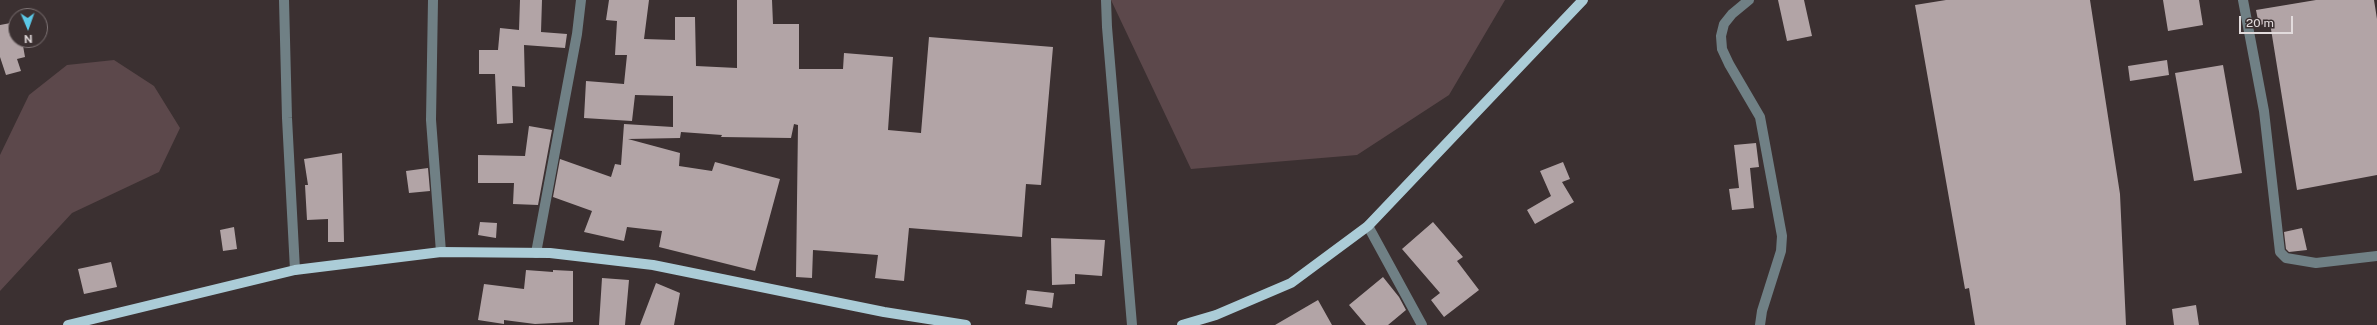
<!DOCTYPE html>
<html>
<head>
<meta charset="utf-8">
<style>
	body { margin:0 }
	#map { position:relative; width:2377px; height:325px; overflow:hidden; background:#3b3031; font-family:"Public Sans",sans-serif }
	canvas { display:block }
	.north { position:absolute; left:8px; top:8px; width:40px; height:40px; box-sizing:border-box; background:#3b3031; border:1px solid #7e7475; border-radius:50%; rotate:178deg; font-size:11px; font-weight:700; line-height:16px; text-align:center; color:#e2dbdc }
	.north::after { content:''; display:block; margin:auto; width:14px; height:18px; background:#5bc8e7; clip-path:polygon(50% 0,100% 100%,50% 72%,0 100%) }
	.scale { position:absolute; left:2239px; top:16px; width:54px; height:18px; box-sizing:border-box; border:2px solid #e2dbdc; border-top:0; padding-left:5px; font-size:12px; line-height:14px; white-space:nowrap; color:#e2dbdc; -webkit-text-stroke:3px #3b3031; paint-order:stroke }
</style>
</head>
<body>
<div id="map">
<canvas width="2377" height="325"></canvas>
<div class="north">N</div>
<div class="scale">20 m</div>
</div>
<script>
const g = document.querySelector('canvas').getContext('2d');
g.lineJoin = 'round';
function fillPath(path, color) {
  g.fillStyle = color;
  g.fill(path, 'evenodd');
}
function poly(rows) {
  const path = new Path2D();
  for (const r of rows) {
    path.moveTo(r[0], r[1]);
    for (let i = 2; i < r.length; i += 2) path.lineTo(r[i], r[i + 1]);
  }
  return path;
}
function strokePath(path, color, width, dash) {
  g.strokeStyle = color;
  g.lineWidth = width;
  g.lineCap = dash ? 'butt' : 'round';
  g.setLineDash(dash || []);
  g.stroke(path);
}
const green = poly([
	[1111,0,1505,0,1449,95,1357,155,1191,169],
	[114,60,154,86,180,128,159,172,72,213,0,291,0,155,29,95,67,65]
]);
const building = poly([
	[520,0,542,0,541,32,567,34,565,48,524,45,525,87,512,86,513,123,497,124,495,74,479,74,479,50,498,50,500,28,519,30],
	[609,0,649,0,644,39,675,40,675,17,695,17,696,66,737,68,737,0,772,0,773,24,799,24,799,69,843,69,844,53,893,57,888,130,921,133,929,37,1053,47,1041,185,1026,184,1022,237,909,228,904,281,875,278,878,255,813,250,812,278,796,277,798,125,794,124,791,138,721,137,722,135,681,132,680,138,628,139,680,153,679,166,712,171,715,162,780,179,755,271,659,247,662,231,627,227,624,241,584,232,592,211,553,197,560,159,611,177,615,164,621,165,624,124,673,127,673,96,635,95,632,121,584,118,586,81,624,84,627,55,615,55,617,21,606,20],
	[1778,0,1804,0,1812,36,1787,41],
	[1946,0,2090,0,2120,194,2126,325,1975,325,1969,288,1965,289,1915,5],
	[2163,0,2199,0,2203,25,2168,31],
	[2316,0,2374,0,2377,19,2377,175,2297,190,2270,23,2259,25,2256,10],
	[16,22,16,40,22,40,25,57,17,59,21,71,6,75,0,57,0,25],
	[2167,60,2169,75,2130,81,2128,66],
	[2223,65,2242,173,2194,181,2175,73],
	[529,126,552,130,538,205,513,204,514,183,478,183,478,155,525,156],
	[1756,143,1759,167,1750,168,1754,208,1732,210,1729,189,1739,188,1734,145],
	[342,153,344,242,328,242,328,219,307,220,305,185,308,185,304,159],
	[1563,162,1570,179,1562,182,1574,202,1535,224,1527,210,1551,196,1540,171],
	[428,168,430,191,409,193,406,171],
	[480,222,497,223,496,238,478,235],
	[1433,222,1463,257,1457,261,1479,290,1444,317,1431,300,1440,293,1402,249],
	[234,227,237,249,223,251,220,230],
	[2302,228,2307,250,2289,252,2286,249,2284,232],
	[1051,238,1105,240,1102,276,1075,274,1075,284,1052,285],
	[111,262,117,287,84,294,78,269],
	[526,270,553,272,553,270,573,271,573,322,535,324,504,320,504,324,478,320,484,284,524,289],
	[1383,277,1399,297,1406,310,1388,325,1366,325,1349,305],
	[602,278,629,280,625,325,599,325],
	[656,283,680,293,674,325,640,325],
	[1027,290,1054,293,1052,308,1025,304],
	[1318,300,1332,325,1275,325],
	[2196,305,2199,325,2174,325,2172,309]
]);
const minor = poly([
	[284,0,287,118,295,270],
	[433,0,431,120,441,252],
	[1106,0,1107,27,1132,325],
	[1749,0,1732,14,1724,24,1721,36,1722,49,1729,64,1760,117,1782,236,1781,251,1762,311,1760,325],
	[2243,0,2264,111,2280,252,2286,258,2316,263,2377,256],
	[1368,226,1422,325],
	[536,253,577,34,581,0]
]);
const major = poly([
	[68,325,295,270,441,252,550,253,653,265,884,312,966,325],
	[1182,325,1216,315,1291,283,1368,226,1583,0]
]);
fillPath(green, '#5c484b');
fillPath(building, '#b2a4a6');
strokePath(minor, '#708085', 10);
strokePath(major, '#abccd7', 10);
</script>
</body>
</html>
